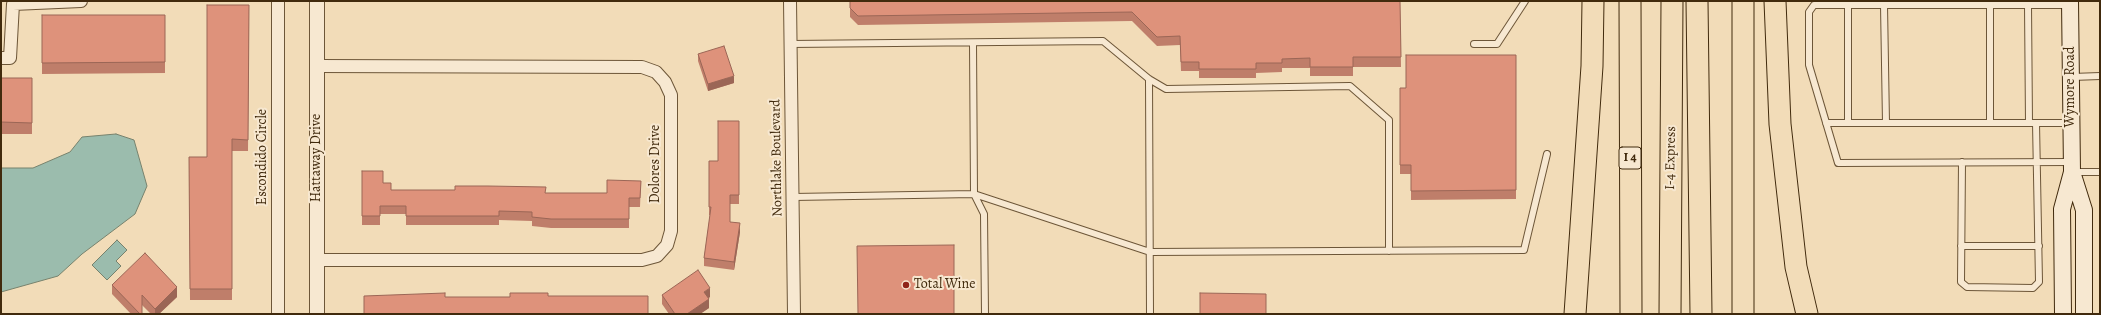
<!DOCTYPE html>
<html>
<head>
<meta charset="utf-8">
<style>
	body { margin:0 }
	#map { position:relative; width:2101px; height:315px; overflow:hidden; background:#f2dcb8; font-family:Alegreya,serif }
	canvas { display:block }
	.frame { position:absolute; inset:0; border:2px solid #412a0d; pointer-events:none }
</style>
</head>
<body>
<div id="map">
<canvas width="2101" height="315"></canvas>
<div class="frame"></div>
</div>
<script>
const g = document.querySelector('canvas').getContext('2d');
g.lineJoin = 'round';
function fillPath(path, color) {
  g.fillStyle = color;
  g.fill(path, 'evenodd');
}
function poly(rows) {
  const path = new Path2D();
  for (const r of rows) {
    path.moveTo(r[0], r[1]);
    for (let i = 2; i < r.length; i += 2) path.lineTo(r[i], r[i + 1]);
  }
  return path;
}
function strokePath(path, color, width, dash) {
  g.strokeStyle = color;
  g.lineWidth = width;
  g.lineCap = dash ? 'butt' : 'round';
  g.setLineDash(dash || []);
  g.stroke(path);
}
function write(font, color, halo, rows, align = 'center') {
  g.font = font + ' Alegreya,serif';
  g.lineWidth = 4;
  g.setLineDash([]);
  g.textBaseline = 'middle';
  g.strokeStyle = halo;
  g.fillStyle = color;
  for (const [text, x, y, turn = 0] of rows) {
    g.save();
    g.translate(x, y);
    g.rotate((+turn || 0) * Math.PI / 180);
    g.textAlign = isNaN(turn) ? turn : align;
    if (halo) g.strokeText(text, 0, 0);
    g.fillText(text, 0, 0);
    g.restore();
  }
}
const water = poly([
	[116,134,134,140,147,186,135,214,82,254,58,276,1,292,1,168,33,168,70,152,82,137,116,134],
	[117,240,127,250,116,261,121,266,107,280,92,265,117,240]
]);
const service = poly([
	[1848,5,1848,123],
	[1884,5,1886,123],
	[1990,5,1990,123],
	[2028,5,2029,123],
	[2069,5,1814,5,1809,12,1809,65,1838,163,2070,162],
	[973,43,974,194,984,214,985,314],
	[790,44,1103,41,1149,79,1166,89,1350,86,1389,120,1389,251],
	[1474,44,1497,44,1525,1],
	[2072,77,2100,76],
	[1149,79,1150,314],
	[1826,123,2071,123],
	[1962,162,1961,282,1967,287,2033,288,2039,282,2036,123],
	[2073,172,2100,172],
	[793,197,974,194,1150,252,1524,250,1547,154],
	[1961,246,2039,246]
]);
const minor = poly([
	[790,1,794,314],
	[1,58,10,58,13,4,81,1],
	[316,260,642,260,657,256,667,245,671,231,671,95,665,82,656,72,642,67,317,66],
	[278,314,278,1]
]);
const tertiary = poly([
	[317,314,317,1]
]);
const secondary = poly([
	[2072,172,2084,210,2084,314],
	[2063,314,2062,209,2072,172,2070,1]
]);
const motorway = poly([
	[1630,1,1631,314],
	[1697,1,1701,314],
	[1743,1,1743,314],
	[1775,1,1780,124,1796,267,1807,314],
	[1575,314,1592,66,1593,1],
	[1670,314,1672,1]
]);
const wall = poly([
	[850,1,1400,1,1401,67,1353,67,1353,76,1310,76,1310,68,1282,68,1282,72,1256,73,1256,78,1199,78,1199,71,1181,71,1180,45,1157,46,1132,21,858,25,850,17],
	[249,5,248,151,232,151,232,300,190,300,189,157,207,157],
	[42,15,165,15,165,73,42,74],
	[698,54,734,83,708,91,698,61],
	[1516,55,1516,199,1411,200,1411,174,1400,174,1400,88,1406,88],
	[1,78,32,78,32,134,1,134],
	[739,121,739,204,730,204,730,222,740,232,734,270,704,266,704,258,710,215,709,215,709,161,718,161],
	[362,171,383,183,391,190,546,193,607,193,641,181,640,207,629,207,629,228,551,228,532,226,532,221,499,220,499,225,406,225,406,214,380,214,380,225,362,225],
	[112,285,177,297,159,314,151,314,142,305,142,314,131,314,112,294],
	[662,295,710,297,708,298,709,308,700,314,669,314,662,304]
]);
const shadedWall = poly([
	[734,76,734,83,708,91,708,84],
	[740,223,740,232,734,270,734,262],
	[177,287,177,297,159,314,155,314,155,309],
	[710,288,710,297,704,301,704,292],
	[709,299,709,308,700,314,687,314]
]);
const building = poly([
	[850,1,1400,1,1401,57,1353,57,1353,67,1310,67,1310,58,1282,59,1282,63,1256,63,1256,69,1199,69,1199,62,1181,62,1180,36,1157,37,1132,12,858,16,850,8,850,1],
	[207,5,249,5,248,140,232,139,232,289,190,289,189,157,207,157,207,5],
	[42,15,165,15,165,62,42,63,42,15],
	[724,46,734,76,708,84,698,54,724,46],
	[1406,55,1516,55,1516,190,1411,191,1411,165,1400,165,1400,88,1406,88,1406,55],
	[1,78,32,78,32,123,1,122,1,78],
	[718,121,739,121,739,195,730,195,730,222,740,223,734,262,704,258,711,207,709,207,709,161,718,161,718,121],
	[362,171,383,171,383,183,391,183,391,190,455,190,455,186,488,186,546,187,545,193,607,193,607,180,641,181,640,198,629,198,629,219,551,219,532,217,532,212,499,211,499,216,406,216,406,206,380,206,380,216,362,216,362,171],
	[954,245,954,314,858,314,857,246,954,245],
	[145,253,177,287,155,309,142,295,142,314,140,314,112,285,145,253],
	[698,270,710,288,704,292,709,299,687,314,675,314,662,295,698,270],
	[445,293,445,297,510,297,510,293,548,293,548,296,648,296,648,314,364,314,364,296,445,293],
	[1200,293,1266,294,1266,314,1200,314,1200,293]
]);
const markers = [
	[906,285,4,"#8f2418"]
];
const shields = [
	[1630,158,22]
];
const shieldNames = [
	["I 4",1630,158]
];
const streetNames = [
	["Wymore Road",2071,87,-90],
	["Escondido Circle",263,157,-90],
	["Hattaway Drive",317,158,-90],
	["Northlake Boulevard",777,158,-91],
	["I-4 Express",1671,158,-89],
	["Dolores Drive",656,164,-90]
];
const poiNames = [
	["Total Wine",914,285]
];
fillPath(water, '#9bbcad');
strokePath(water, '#77826d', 1);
strokePath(service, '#6d5638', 8);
strokePath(minor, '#6d5638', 14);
strokePath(tertiary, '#6d5638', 16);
strokePath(secondary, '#412a0d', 18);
strokePath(motorway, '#412a0d', 23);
strokePath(service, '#f7e8d1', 6);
strokePath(minor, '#f7e8d1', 12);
strokePath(tertiary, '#f7e8d1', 14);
strokePath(secondary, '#f7e8d1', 16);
strokePath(motorway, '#f2dcb8', 21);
fillPath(wall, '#bf7e6a');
fillPath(shadedWall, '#9b6656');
fillPath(building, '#de927b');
strokePath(building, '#9b6656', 1);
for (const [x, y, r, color] of markers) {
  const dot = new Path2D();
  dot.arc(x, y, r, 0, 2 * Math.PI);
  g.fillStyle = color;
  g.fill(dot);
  strokePath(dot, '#f7e8d1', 1.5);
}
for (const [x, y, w] of shields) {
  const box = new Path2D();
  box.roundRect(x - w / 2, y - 11, w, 22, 3);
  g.fillStyle = '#f7e8d1';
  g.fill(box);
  strokePath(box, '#412a0d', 1);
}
write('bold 13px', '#412a0d', null, shieldNames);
write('14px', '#412a0d', '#f7e8d1', streetNames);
write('14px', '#412a0d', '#f7e8d1', poiNames, 'left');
</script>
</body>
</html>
